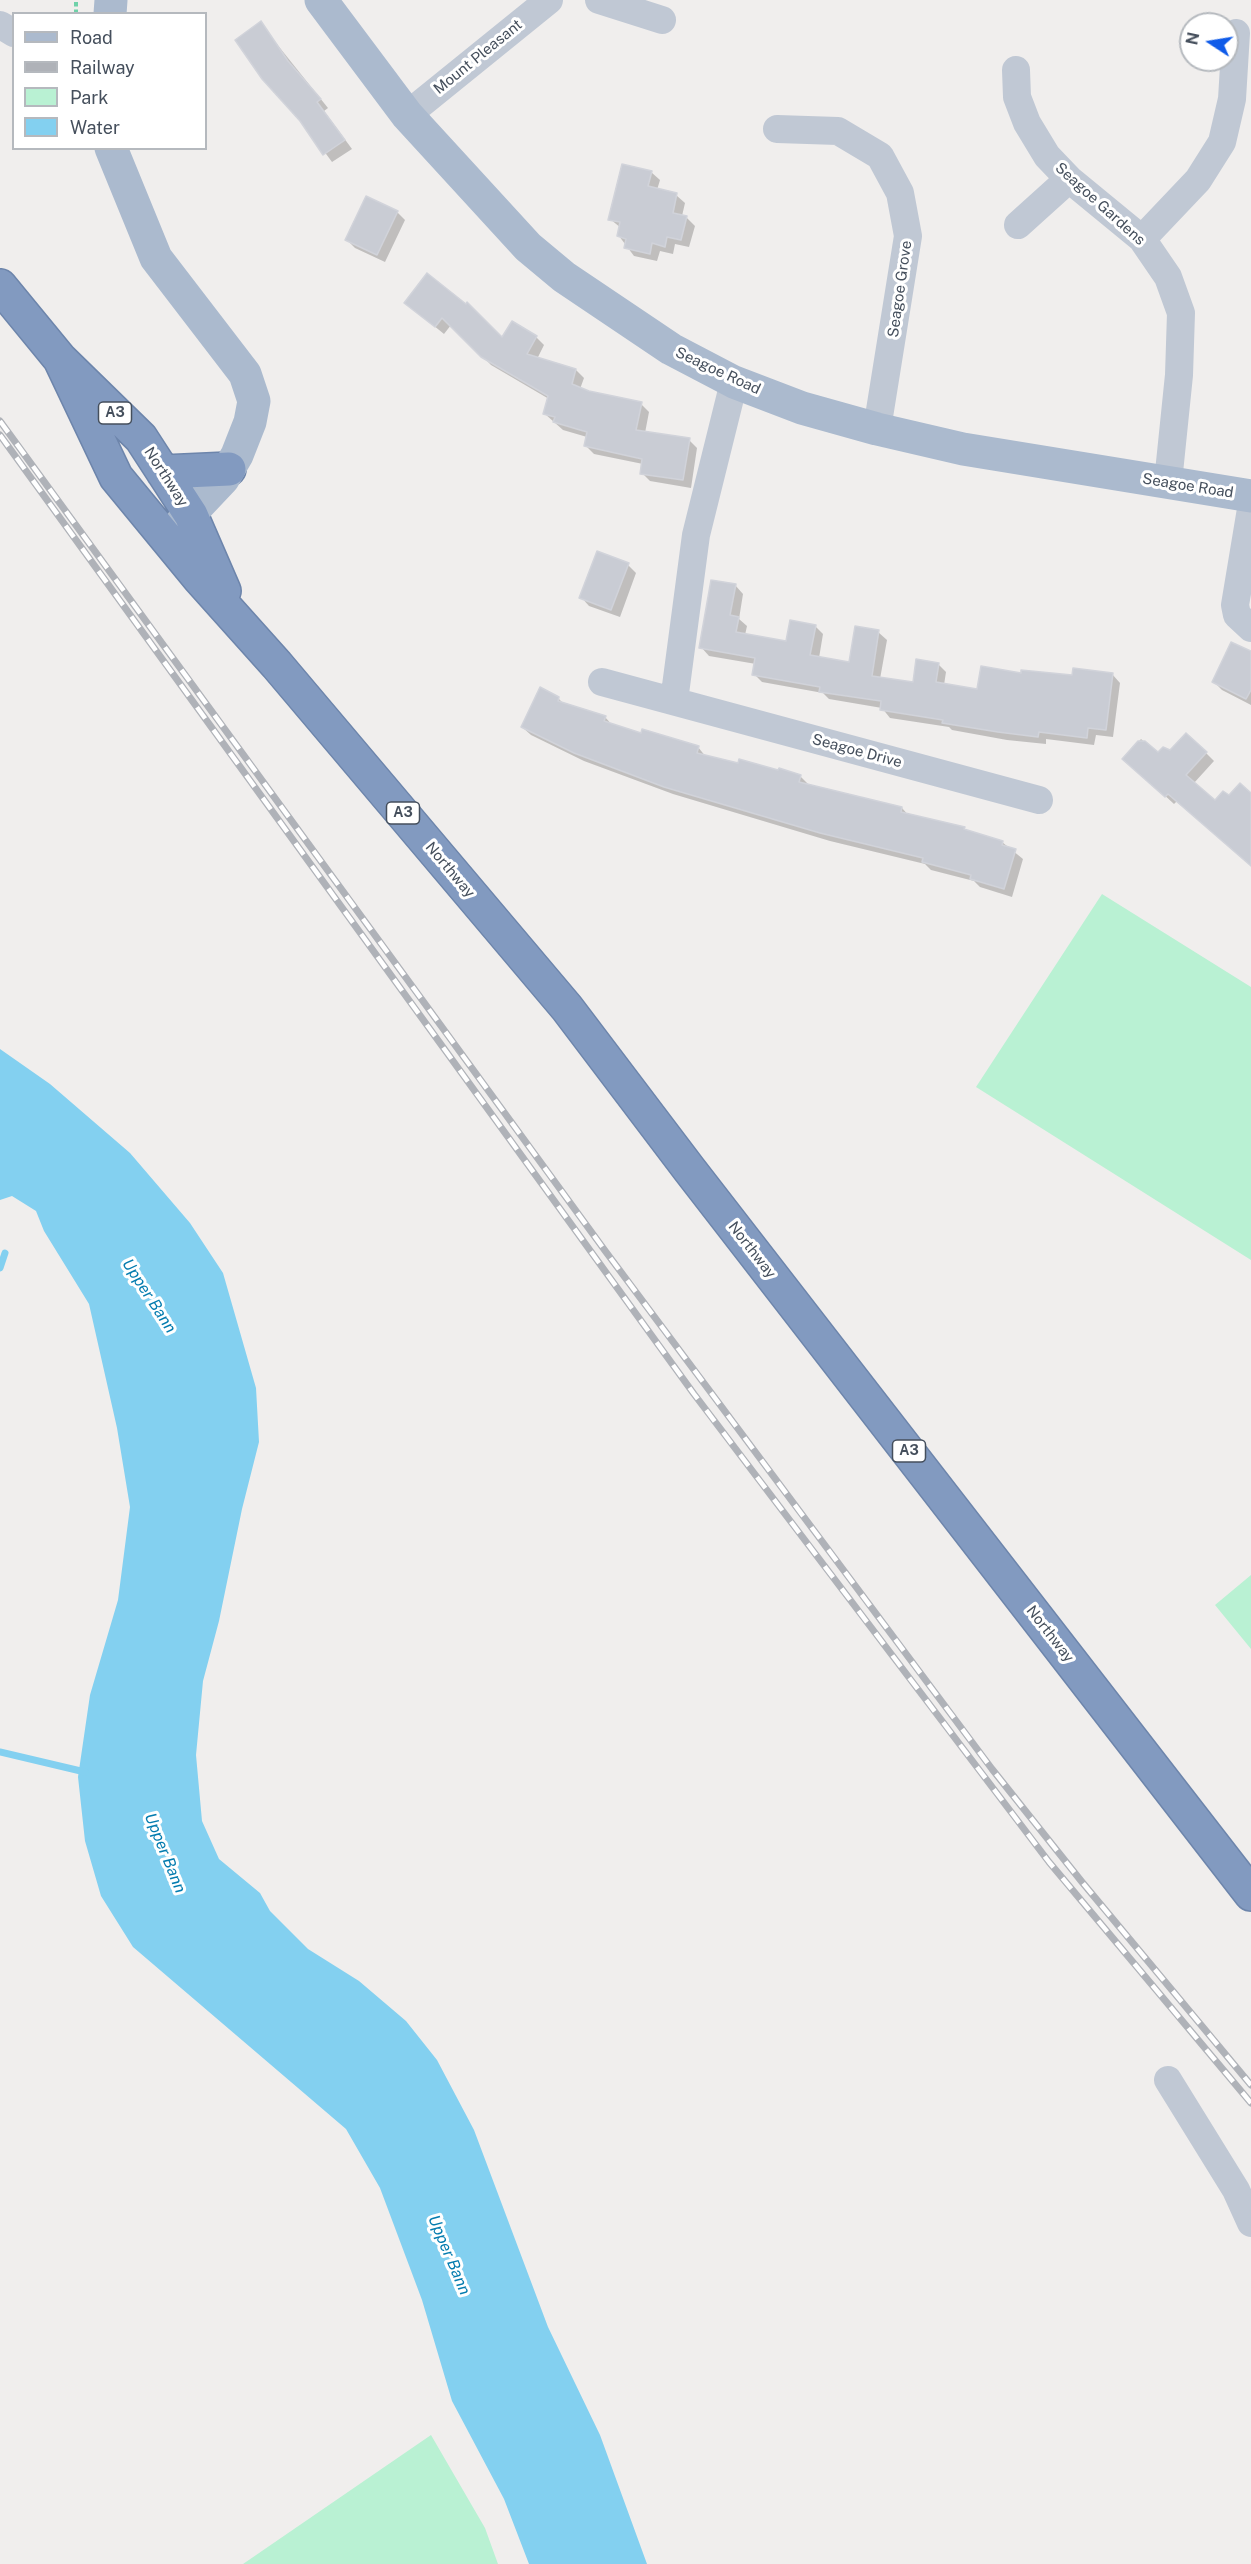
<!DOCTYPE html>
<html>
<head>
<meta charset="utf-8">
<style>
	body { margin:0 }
	#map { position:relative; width:1251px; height:2564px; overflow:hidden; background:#f0eeed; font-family:"Public Sans",sans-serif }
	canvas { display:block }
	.legend { position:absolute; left:12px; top:12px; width:195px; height:138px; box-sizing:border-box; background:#fff; border:2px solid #b5b9be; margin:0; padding:8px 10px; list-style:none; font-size:18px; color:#454f5c }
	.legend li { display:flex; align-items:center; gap:12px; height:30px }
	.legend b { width:30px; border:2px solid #b5b9be }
	.north { position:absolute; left:1179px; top:12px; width:60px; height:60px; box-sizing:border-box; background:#fff; border:2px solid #b5b9be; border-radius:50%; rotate:282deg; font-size:16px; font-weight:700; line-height:24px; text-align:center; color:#454f5c }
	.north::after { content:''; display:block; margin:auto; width:21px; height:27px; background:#0f5be9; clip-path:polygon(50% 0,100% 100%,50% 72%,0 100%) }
</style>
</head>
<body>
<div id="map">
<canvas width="1251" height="2564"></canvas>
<ul class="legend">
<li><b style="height:8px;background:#abbace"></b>Road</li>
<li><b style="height:8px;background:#afb2b8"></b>Railway</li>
<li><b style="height:16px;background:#b9f1d3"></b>Park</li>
<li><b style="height:16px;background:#83d0f0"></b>Water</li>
</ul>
<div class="north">N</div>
</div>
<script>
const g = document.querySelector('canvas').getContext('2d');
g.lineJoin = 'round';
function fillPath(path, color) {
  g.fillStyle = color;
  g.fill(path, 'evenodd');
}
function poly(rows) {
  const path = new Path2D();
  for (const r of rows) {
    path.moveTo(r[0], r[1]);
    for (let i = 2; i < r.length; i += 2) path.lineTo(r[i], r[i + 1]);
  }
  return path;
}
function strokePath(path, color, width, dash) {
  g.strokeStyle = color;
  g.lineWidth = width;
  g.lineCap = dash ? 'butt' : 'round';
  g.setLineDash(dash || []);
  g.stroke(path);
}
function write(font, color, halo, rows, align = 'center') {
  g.font = font + ' "Public Sans",sans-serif';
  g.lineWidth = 6;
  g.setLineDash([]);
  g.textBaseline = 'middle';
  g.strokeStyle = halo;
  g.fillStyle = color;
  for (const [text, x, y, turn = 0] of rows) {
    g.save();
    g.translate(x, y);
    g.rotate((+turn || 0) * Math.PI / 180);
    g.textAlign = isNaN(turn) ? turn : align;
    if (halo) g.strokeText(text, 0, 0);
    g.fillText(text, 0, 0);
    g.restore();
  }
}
const green = poly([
	[1102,894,1251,987,1251,1260,976,1087],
	[1251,1575,1251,1649,1215,1605],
	[431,2435,485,2528,498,2564,243,2564]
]);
const water = poly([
	[0,1049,50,1084,130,1153,190,1223,223,1273,256,1388,259,1442,242,1509,219,1621,203,1681,196,1755,202,1821,219,1859,260,1893,270,1911,308,1949,359,1981,406,2021,437,2060,474,2130,548,2327,600,2435,647,2564,529,2564,504,2499,452,2401,422,2300,380,2188,346,2129,133,1947,101,1896,85,1841,78,1777,90,1695,118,1600,130,1507,117,1428,89,1304,44,1231,36,1211,12,1196,0,1200]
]);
const shadow = poly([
	[260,23,328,108,324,111,352,149,332,162,301,120],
	[651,172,660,180,657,190,676,195,685,203,682,216,686,217,695,226,689,247,675,244,673,254,660,251,657,261,634,256,619,236,621,228,610,219],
	[397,212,405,220,385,262,355,248,347,240],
	[406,303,503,339,536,337,544,345,537,359,576,370,584,378,580,389,641,404,649,412,645,433,689,440,697,448,691,488,650,481,642,473,643,464,594,454,586,446,587,437,563,430,545,414,549,399,491,365,451,325,444,334],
	[628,565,636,573,620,617,589,606,581,597],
	[735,585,743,594,739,619,747,626,745,635,787,643,815,626,823,634,819,658,851,663,878,632,887,640,880,679,914,684,938,664,946,672,944,685,978,691,1022,675,1073,677,1112,674,1120,683,1113,737,1096,735,1094,745,1046,739,1046,744,1007,740,952,730,949,727,890,718,882,708,829,699,823,693,762,682,754,674,756,664,709,656,701,647],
	[1251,654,1251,705,1222,690,1214,682],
	[558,698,564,704,605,717,613,726,642,735,698,747,706,757,800,776,808,784,902,808,909,816,964,828,967,832,1002,842,1023,859,1012,897,980,887,974,881,931,870,925,864,830,841,673,794,584,761,531,735,522,727],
	[1141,739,1158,754,1206,753,1214,761,1194,783,1216,802,1229,797,1251,795,1251,866,1177,801,1174,804,1124,758]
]);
const stream = poly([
	[0,1268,5,1253],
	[0,1752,85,1772]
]);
const building = poly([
	[261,21,288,61,321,99,317,102,345,140,323,155,300,121,262,79,235,40,261,21],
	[622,164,652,171,648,186,677,193,673,213,687,216,681,240,667,237,665,247,652,243,650,254,624,248,626,239,617,236,620,222,608,220,622,164],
	[366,196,398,211,377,255,345,240,366,196],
	[427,273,466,304,467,302,502,337,512,321,537,336,527,354,576,369,572,384,589,391,642,402,636,430,690,438,683,480,640,474,642,459,584,446,587,432,553,422,555,417,543,414,548,396,481,357,442,318,435,327,404,303,427,273],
	[597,551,629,563,611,610,579,598,597,551],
	[711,580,736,584,730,615,739,617,736,632,786,641,790,620,816,625,810,655,849,662,855,626,879,630,872,676,913,682,916,659,939,663,936,682,977,689,981,666,1021,673,1021,670,1072,675,1073,668,1113,673,1106,730,1088,728,1087,738,1039,732,1038,737,998,732,942,723,943,720,880,710,881,701,819,692,820,687,752,675,755,658,699,648,711,580],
	[1231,642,1251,651,1251,690,1246,699,1212,682,1231,642],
	[540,687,559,697,558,701,606,716,604,721,641,733,642,729,699,746,697,753,738,763,739,759,778,770,779,768,801,775,799,782,902,807,901,812,965,827,964,829,1003,841,1002,845,1016,849,1004,889,970,879,971,875,922,862,923,858,820,833,664,787,574,753,521,727,540,687],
	[1186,733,1207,752,1186,775,1215,800,1223,791,1229,795,1240,783,1251,793,1251,866,1168,794,1165,797,1122,759,1138,741,1145,741,1158,752,1163,747,1170,750,1186,733]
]);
const path = poly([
	[76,14,76,0]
]);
const minor = poly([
	[599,0,662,20],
	[0,25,14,33],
	[1016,70,1017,97,1027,123,1047,156,1069,179,1142,239,1168,277,1181,313,1179,375,1168,482],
	[407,115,549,0],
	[777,129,838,131,880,156,900,193,908,236,877,429],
	[1018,225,1069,179],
	[1142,239,1198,180,1222,142,1232,99,1236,33],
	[1251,509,1235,605,1237,615,1251,628],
	[602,682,1039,800],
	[674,701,696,535,734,382],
	[1168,2080,1236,2190,1251,2223]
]);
const major = poly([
	[321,0,407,115,528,247,564,277,671,349,734,382,802,408,877,429,963,449,1251,496],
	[110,14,111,0],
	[111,148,156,258,245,374,254,401,250,422,237,455,223,479,172,533]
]);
const highway = poly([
	[0,286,60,359,141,438,191,515,224,591],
	[60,359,116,477,200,579,277,665,567,1008,689,1169,1251,1894],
	[163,472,229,469]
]);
const rail = poly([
	[0,421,606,1252,992,1769,1082,1882,1251,2085],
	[0,435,694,1394,1049,1862,1251,2103]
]);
const shields = [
	[115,413,33],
	[403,813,33],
	[909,1451,33]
];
const shieldNames = [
	["A3",115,413],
	["A3",403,813],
	["A3",909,1451]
];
const streetNames = [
	["Mount Pleasant",478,57,-39],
	["Seagoe Gardens",1100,204,42],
	["Seagoe Grove",900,289,-82],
	["Seagoe Road",718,371,25],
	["Northway",166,477,57],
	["Seagoe Road",1188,486,9],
	["Seagoe Drive",857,751,15],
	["Northway",450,870,50],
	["Northway",752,1250,52],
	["Northway",1050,1634,52]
];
const waterNames = [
	["Upper Bann",149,1296,57],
	["Upper Bann",165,1853,68],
	["Upper Bann",449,2255,67]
];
fillPath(green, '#b9f1d3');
fillPath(water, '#83d0f0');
fillPath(shadow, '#0003');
strokePath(stream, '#83d0f0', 7);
fillPath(building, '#c9ccd4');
strokePath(building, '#d1d3da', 1.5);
strokePath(highway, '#6d85ab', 36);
strokePath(path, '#6fd1a9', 4, [4.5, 3]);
strokePath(minor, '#c0c8d4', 28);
strokePath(major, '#abbace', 33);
strokePath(highway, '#829ac0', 33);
strokePath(rail, '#afb2b8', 7);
strokePath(rail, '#fff', 4.5, [14]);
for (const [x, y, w] of shields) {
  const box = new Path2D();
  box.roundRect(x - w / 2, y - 11, w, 22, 4.5);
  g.fillStyle = '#fff';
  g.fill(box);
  strokePath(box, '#454f5c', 1.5);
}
write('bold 14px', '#454f5c', null, shieldNames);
write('15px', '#454f5c', '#fff', streetNames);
write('italic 16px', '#047caf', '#fff', waterNames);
</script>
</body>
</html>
